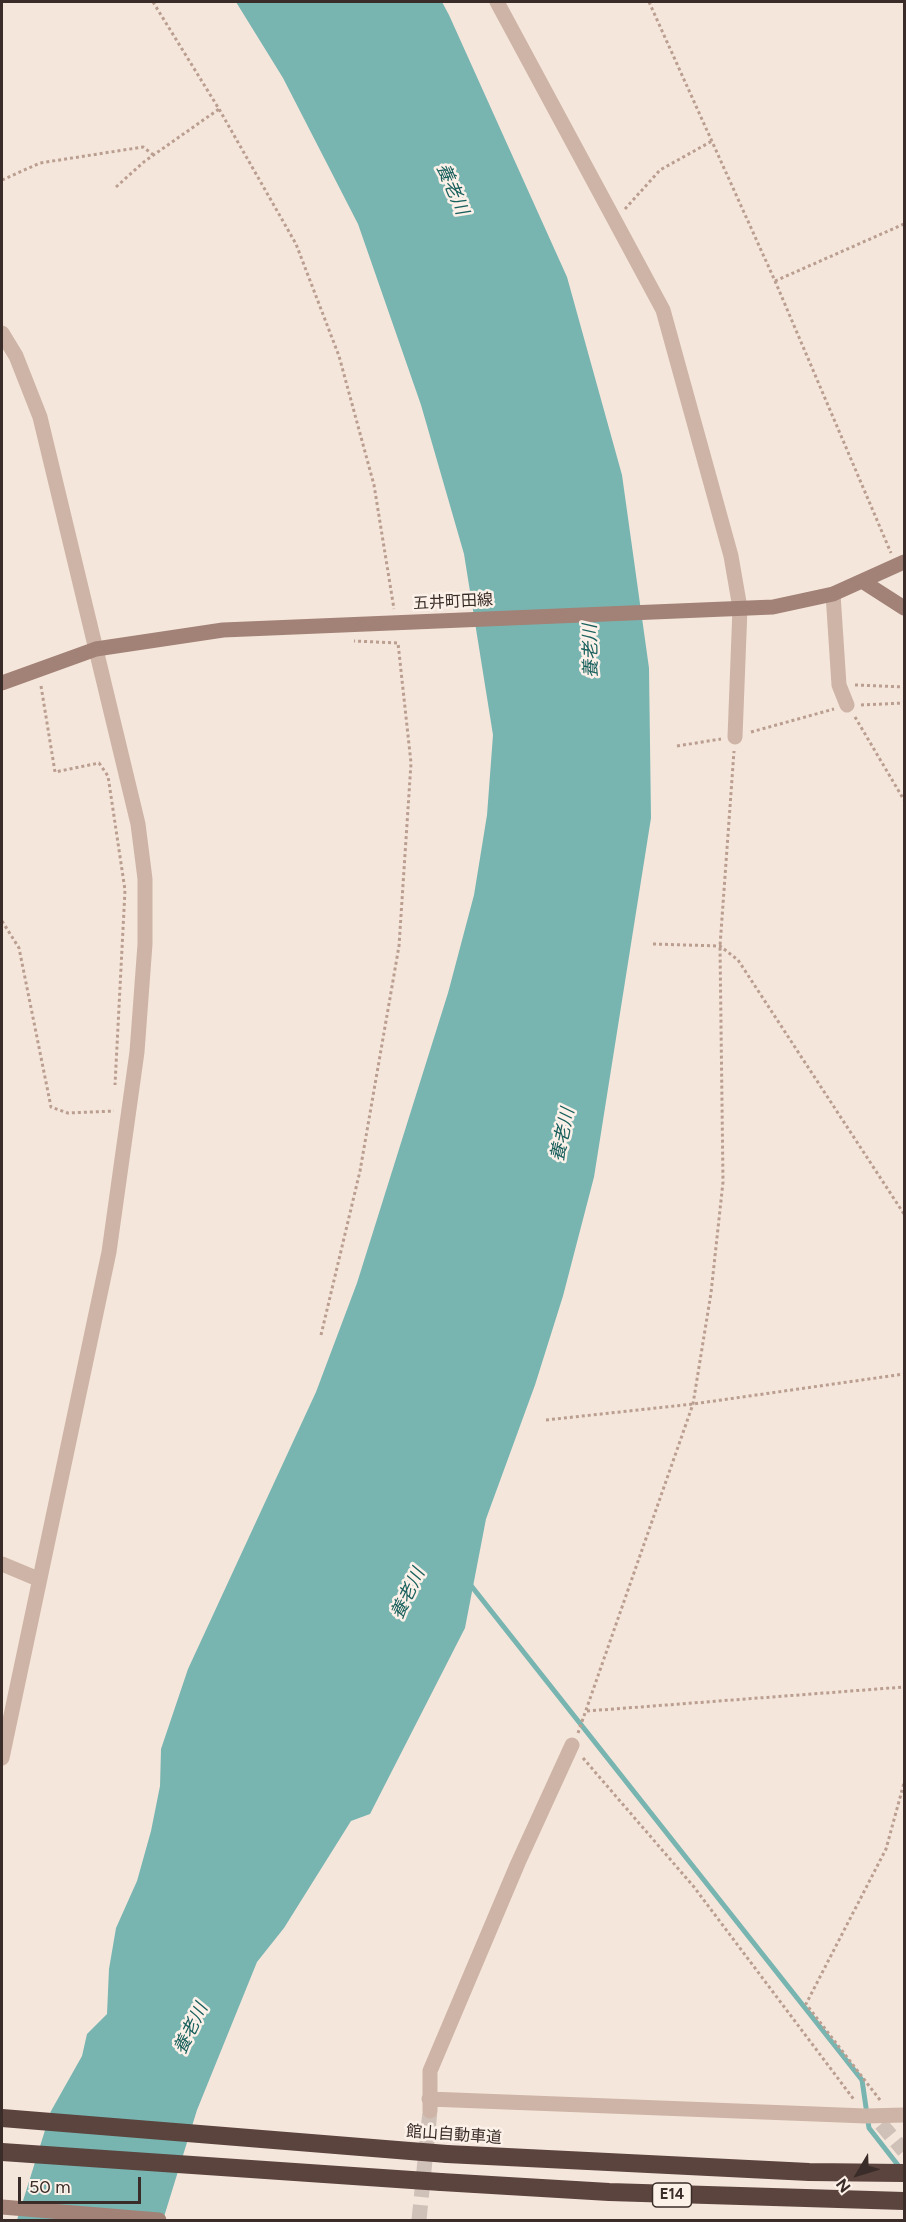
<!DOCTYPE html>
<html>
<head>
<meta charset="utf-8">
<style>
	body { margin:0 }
	#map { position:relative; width:906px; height:2222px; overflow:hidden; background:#f5e6dc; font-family:Figtree,sans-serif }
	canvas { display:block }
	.frame { position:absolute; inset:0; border:3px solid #3a2c28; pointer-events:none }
	.north { position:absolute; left:828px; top:2144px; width:60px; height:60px; -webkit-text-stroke:4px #fcf1e9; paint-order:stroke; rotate:232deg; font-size:16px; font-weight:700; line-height:24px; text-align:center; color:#3a2c28 }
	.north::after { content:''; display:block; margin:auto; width:21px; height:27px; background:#3a2c28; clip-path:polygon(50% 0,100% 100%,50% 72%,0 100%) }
	.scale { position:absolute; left:18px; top:2177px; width:123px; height:27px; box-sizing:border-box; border:3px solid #3a2c28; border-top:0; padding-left:8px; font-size:18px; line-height:21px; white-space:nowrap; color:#3a2c28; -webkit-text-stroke:4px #fcf1e9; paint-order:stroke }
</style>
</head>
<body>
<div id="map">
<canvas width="906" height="2222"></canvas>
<div class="frame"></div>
<div class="north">N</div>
<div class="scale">50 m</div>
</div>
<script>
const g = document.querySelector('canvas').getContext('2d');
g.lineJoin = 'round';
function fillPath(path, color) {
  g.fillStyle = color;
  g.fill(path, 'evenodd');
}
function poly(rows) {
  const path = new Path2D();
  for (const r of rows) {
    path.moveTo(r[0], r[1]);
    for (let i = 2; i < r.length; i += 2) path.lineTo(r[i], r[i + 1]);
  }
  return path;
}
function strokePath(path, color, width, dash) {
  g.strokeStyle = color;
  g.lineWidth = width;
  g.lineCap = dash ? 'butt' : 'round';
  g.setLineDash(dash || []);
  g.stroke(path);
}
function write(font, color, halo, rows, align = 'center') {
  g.font = font + ' Figtree,"Noto Sans JP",sans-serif';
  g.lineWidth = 5;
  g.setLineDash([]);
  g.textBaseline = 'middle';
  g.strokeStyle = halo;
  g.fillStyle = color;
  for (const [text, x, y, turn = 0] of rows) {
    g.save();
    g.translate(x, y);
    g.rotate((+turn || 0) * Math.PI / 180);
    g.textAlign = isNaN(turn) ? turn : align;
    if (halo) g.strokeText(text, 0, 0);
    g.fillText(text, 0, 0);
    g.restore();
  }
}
const water = poly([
	[236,2,442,2,449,15,567,277,622,475,649,668,651,818,594,1177,563,1296,535,1385,486,1519,465,1628,370,1814,351,1821,284,1928,257,1962,197,2110,163,2220,17,2220,51,2111,82,2056,87,2034,107,2014,109,1969,116,1928,137,1881,151,1831,160,1786,161,1749,188,1669,316,1392,357,1283,448,993,474,895,487,815,493,735,464,554,421,405,358,224,283,78]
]);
const stream = poly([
	[469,1583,862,2080,869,2128,901,2169]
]);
const streetTunnel = poly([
	[881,2124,904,2151],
	[419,2220,430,2111]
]);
const path = poly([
	[153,2,219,109,296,244,339,356,374,485,394,609],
	[649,2,775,281,891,553],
	[2,180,40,163,143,147,155,156],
	[116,187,145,161,219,109],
	[625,209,660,170,712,141],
	[775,281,904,224],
	[855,685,904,687],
	[41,686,55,772,99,763,108,776,125,890,115,1085],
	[861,705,904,703],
	[855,717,904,800],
	[751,732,834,709],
	[677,746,721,739],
	[2,921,19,948,51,1107,68,1113,114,1111],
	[653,944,720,946,738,960,904,1214],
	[321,1335,360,1171,399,946,411,763,398,643,354,641],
	[546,1420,693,1404,904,1374],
	[587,1711,904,1687],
	[578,1733,693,1404,711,1293,723,1182,720,946,734,751],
	[583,1758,694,1887,855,2101],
	[880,2100,806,2004,886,1849,904,1783]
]);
const street = poly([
	[497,2,663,310,731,556,740,608,735,737],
	[2,333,16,356,40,417,138,824,145,879,145,944,137,1052,109,1252,2,1758],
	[833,594,839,685,847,705],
	[2,1564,38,1579],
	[429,2099,866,2116,904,2115],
	[430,2111,430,2071,518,1863,572,1745]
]);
const secondary = poly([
	[862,581,904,608],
	[2,683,96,649,223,630,773,607,833,594,904,562],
	[2,2207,159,2220]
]);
const highway = poly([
	[447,2154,809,2172,904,2173],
	[441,2182,609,2192,904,2201]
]);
const highwayBridge = poly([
	[2,2118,447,2154],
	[2,2152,441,2182]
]);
const shields = [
	[672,2195,39]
];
const shieldNames = [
	["E14",672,2195]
];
const streetNames = [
	["五井町田線",453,602,-3],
	["館山自動車道",454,2135,4]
];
const waterNames = [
	["養老川",452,189,67],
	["養老川",591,651,-91],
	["養老川",563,1135,-78],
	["養老川",408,1594,-64],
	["養老川",191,2029,-64]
];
fillPath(water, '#78b5b1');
strokePath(stream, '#78b5b1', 5);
strokePath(streetTunnel, '#d0c1b8', 15, [15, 8]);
strokePath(path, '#ba9e90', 3, [3, 3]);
strokePath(street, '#ceb4a6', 15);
strokePath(secondary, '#a28277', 15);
strokePath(highway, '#5c443e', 18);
strokePath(highwayBridge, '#5c443e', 18);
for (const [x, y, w] of shields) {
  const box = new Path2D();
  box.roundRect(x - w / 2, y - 12, w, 24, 4.5);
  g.fillStyle = '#fcf1e9';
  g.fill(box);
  strokePath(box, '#3a2c28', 1.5);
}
write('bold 15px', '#3a2c28', null, shieldNames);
write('16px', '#3a2c28', '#fcf1e9', streetNames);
write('italic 18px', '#19605d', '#fcf1e9', waterNames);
</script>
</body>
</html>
